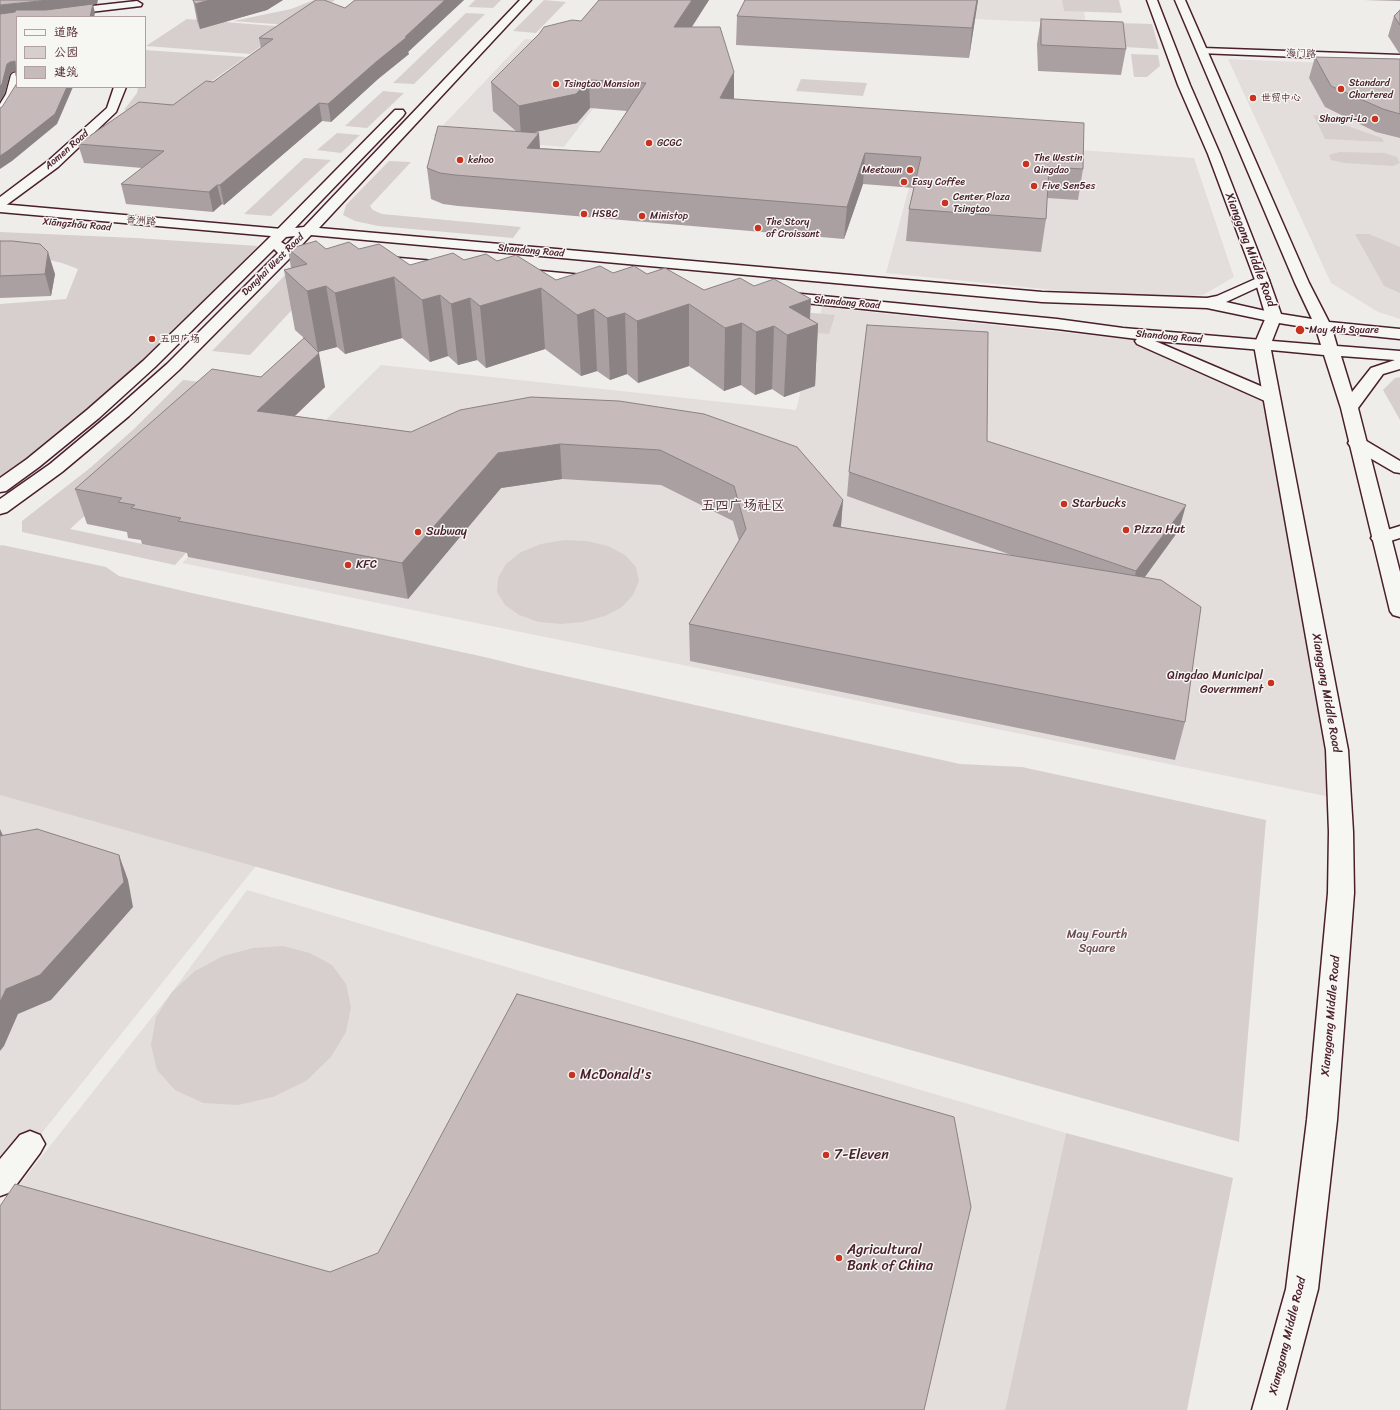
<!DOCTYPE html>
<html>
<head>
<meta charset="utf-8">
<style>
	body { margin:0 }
	#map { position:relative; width:1400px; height:1410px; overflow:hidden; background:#efedea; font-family:Sriracha,"LXGW WenKai TC",sans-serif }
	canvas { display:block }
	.legend { position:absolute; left:16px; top:16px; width:130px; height:72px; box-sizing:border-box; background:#f6f6f2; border:1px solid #b1a0a2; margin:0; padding:5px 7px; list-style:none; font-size:12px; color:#4a1f2b }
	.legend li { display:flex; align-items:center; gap:8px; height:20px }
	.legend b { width:20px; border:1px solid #b1a0a2 }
</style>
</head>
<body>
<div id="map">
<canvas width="1400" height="1410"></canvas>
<ul class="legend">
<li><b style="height:5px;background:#f6f6f2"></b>道路</li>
<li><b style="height:11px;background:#d7cfce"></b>公园</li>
<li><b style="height:11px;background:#c6babb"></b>建筑</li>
</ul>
</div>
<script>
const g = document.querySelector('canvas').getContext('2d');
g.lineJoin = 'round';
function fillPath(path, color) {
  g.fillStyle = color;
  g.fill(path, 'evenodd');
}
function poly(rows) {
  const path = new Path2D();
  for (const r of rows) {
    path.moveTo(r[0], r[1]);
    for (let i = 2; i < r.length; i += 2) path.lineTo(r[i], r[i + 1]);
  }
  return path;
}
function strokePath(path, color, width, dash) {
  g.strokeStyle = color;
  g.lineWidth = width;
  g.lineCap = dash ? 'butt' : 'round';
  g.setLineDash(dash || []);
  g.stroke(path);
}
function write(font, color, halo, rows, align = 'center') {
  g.font = font + ' Sriracha,"LXGW WenKai TC",sans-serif';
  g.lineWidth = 3;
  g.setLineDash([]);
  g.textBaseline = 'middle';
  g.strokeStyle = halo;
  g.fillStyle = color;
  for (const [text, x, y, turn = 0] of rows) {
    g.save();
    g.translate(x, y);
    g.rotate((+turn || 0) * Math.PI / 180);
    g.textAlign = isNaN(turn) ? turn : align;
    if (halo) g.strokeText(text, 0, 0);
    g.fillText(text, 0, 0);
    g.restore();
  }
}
const built = poly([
	[754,0,1082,0,1086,24,750,9],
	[525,39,640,47,564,147,433,136],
	[1228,59,1400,66,1400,319,1378,312,1331,283],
	[922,139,1194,158,1234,277,1203,295,1152,300,886,273],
	[822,307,1136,340,1214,366,1275,406,1340,799,182,563,381,365,796,410],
	[0,777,268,851,0,1185],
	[247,890,1066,1133,1005,1410,0,1410,0,1209,172,992]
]);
const green = poly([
	[314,0,335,0,300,26,233,21,291,9],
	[475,0,501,0,493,8,468,7],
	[544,0,566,2,536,33,513,31],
	[1062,0,1119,0,1122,13,1064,11],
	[466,13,485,14,414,84,393,83],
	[187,19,288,27,250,54,146,46],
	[1119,23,1152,24,1159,49,1124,47],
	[145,50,246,57,166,113,124,110,137,93,138,87,145,87],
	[1131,54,1158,55,1160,66,1147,77,1134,77],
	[801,79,867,83,863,96,796,91],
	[383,91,404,93,367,128,345,126],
	[1313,115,1327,116,1333,121,1382,138,1384,142,1325,139],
	[337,133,360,135,341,153,317,150],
	[1339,152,1385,153,1397,157,1400,163,1393,166,1344,163,1331,160,1329,155],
	[304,158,331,160,271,216,244,214],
	[389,161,411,162,370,206,373,210,382,214,521,227,513,238,378,226,355,221,343,215,346,205],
	[0,232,136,238,258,246,140,365,73,423,0,478,0,304,66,299,78,269,62,263,33,256,0,259],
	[1355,234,1369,234,1400,247,1400,293,1384,286],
	[313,267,835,315,829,334,315,285,250,355,212,351,288,272],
	[1400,377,1400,420,1383,390,1395,378],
	[183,380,225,384,172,436,70,529,186,553,175,565,22,532,22,521,90,468,135,428],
	[564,540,587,541,608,546,625,555,636,567,639,581,633,595,622,607,605,616,583,622,561,624,539,622,519,615,505,605,497,592,498,578,506,564,521,552,541,544],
	[2,545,106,567,119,576,192,593,489,658,525,667,960,764,1022,767,1266,820,1239,1142,0,795,0,546],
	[283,946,310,953,332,965,346,984,351,1007,346,1032,331,1057,306,1081,273,1097,238,1105,203,1103,175,1090,157,1070,151,1045,156,1017,172,992,195,971,223,956,253,948],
	[1066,1133,1233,1178,1187,1410,1005,1410]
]);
const minor = poly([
	[137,1,142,4,141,6,48,17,17,17,17,19,15,17,20,14,137,1],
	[1203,48,1400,55,1400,61,1199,53,1198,51,1199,49,1203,48],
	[17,72,17,87,20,87,18,94,4,116,0,117,0,104,6,94,11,75,13,73,17,72],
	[114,87,126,87,116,112,58,167,5,206,0,207,0,197,48,161,107,108,114,87],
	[30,1131,40,1135,45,1144,40,1153,11,1192,0,1196,0,1159,20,1135,30,1131]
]);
const tertiary = poly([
	[0,204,282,229,287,230,289,233,287,236,282,237,0,212,0,204],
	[1357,438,1363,439,1400,461,1400,473,1394,472,1351,447,1348,443,1351,439,1357,438],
	[1400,526,1400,538,1381,544,1374,542,1371,538,1374,534,1400,526]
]);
const secondary = poly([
	[520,0,531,0,319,228,1042,292,1207,298,1217,296,1262,276,1267,277,1269,280,1267,283,1226,302,1279,314,1282,317,1279,320,1274,322,1207,308,1042,302,311,235,298,249,323,252,325,255,323,258,318,259,291,257,179,370,129,416,62,472,7,512,0,514,0,499,50,464,117,408,167,364,278,253,274,249,155,367,99,418,39,467,6,491,0,492,0,478,27,459,87,410,143,361,268,239,395,110,403,110,405,113,403,116,295,228,304,227,520,0],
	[295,236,286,245,281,242,286,237,295,236],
	[376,256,446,262,451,263,453,266,451,269,446,270,371,263,369,260,371,257,376,256],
	[520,269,593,276,598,277,600,280,598,283,593,284,515,276,513,273,515,270,520,269],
	[781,292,1057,319,1123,328,1262,340,1268,342,1270,345,1268,348,1262,350,1155,341,1277,393,1279,397,1277,401,1271,402,1265,401,1137,344,1135,341,1137,339,1057,329,776,300,773,297,776,294,781,292]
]);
const primary = poly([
	[1147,0,1157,0,1190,85,1220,154,1269,280,1281,314,1312,319,1295,283,1175,0,1185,0,1309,283,1329,322,1400,329,1400,339,1333,332,1337,346,1400,351,1400,369,1383,374,1358,408,1400,572,1400,617,1393,615,1390,611,1341,408,1324,355,1271,350,1348,750,1353,832,1354,893,1337,1120,1318,1289,1286,1410,1252,1410,1286,1289,1307,1120,1328,893,1329,832,1326,750,1254,345,1266,317,1255,280,1208,154,1178,85,1147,0],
	[1279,323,1316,329,1321,345,1272,341,1279,323],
	[1341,356,1395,360,1371,368,1352,392,1341,356]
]);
const wall = poly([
	[193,0,283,0,267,10,200,29,197,21],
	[355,0,464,0,408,52,409,54,378,79,331,122,322,121,224,205,222,204,213,212,126,204,121,184,142,168,84,163,78,144,173,105,213,82,261,48,259,38,345,8],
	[599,0,709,0,692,27,734,99,1083,169,1078,200,1047,198,1046,219,1041,252,906,241,909,209,914,188,863,184,844,239,458,206,443,204,431,199,427,168,517,132,493,111,491,82,581,21],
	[590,108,627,111,600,152,540,148,532,133,577,123],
	[745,0,978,0,969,58,736,45,737,16],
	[1364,0,1400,0,1400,1],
	[1400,10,1400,54,1399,53,1388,36,1394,16],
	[1041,19,1126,49,1121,75,1038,71,1037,44],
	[1315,57,1400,59,1400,138,1376,132,1325,107,1309,78],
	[0,241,55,274,51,296,0,298],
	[288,249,359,249,410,265,464,260,497,261,556,280,613,273,647,274,704,290,754,286,811,299,810,319,818,324,815,386,784,397,772,389,755,395,741,385,724,391,689,366,638,383,627,374,610,380,597,371,581,376,545,349,486,368,477,360,458,365,448,356,430,362,402,338,345,354,337,347,318,352,306,340,325,387,295,416,411,432,531,397,843,500,841,527,1014,556,847,496,849,472,987,441,1179,530,1145,577,1185,722,1175,760,690,661,689,624,739,541,733,521,661,485,562,479,501,488,408,599,188,557,187,553,142,544,141,540,128,538,127,532,87,524,75,489,261,377,304,338,295,330,284,270,291,268]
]);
const shadedWall = poly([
	[49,0,98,0,97,4,93,4,95,13,94,17,0,14,0,5],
	[210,0,283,0,267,10,200,29,195,4],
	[445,0,464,0,408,52,409,54,378,79,331,122,328,104,405,37],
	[692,0,709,0,674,54,674,27],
	[977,0,978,0,969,58,972,28],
	[15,61,17,71,13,72,10,74,5,93,0,101,0,86,7,64,10,62],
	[734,72,734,100,720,98],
	[589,80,590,108,577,123,521,135,519,106],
	[67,87,73,87,57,124,12,161,0,169,0,156],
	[319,103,322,121,224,205,220,185],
	[539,133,541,163,527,148],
	[865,153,863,184,844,239,847,207],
	[217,185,222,204,213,212,209,192],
	[48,252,55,274,51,296,45,274],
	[394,277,402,338,345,354,335,293],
	[326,286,337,347,318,352,307,291],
	[541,288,545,349,486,368,480,306],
	[440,295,448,356,430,362,422,300],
	[470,298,477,360,458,365,451,304],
	[811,299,809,327,818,324,815,386,784,397,787,335,789,307],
	[689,304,689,366,638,383,637,321],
	[594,309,597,371,581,376,577,315],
	[625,313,627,374,610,380,607,318],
	[742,323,741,385,724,391,725,328],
	[774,326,772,389,755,395,756,332],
	[319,353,325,387,264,445,257,411],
	[560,444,562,479,501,488,408,599,402,563,498,453],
	[843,500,840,536,833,526],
	[1186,505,1179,530,1130,597,1136,571],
	[0,829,5,840,0,856],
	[119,855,128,880,133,907,51,1000,18,1014,4,1046,0,1051,0,1002,6,989]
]);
const building = poly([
	[0,0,49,0,0,5,0,0],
	[193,0,210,0,195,4,193,0],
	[316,0,324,0,345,8,355,0,445,0,405,37,407,37,376,62,328,104,319,103,220,185,217,185,209,192,121,184,164,151,78,144,139,102,173,105,206,81,213,82,273,39,259,38,316,0],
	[599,0,692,0,674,27,720,27,734,72,720,98,1084,123,1083,169,1049,167,1046,219,909,209,921,157,865,153,847,207,455,175,440,173,427,168,438,126,539,133,527,148,600,152,646,83,589,80,576,94,519,106,491,82,539,34,544,27,572,20,581,21,599,0],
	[745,0,977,0,972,28,737,16,745,0],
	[93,4,90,17,17,17,17,77,16,76,15,61,10,62,7,64,2,84,0,86,0,14,15,12,16,10,46,10,93,4],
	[1400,10,1400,25,1394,16,1400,10],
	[1041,19,1123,22,1126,49,1041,45,1041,19],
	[1315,57,1400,59,1400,114,1383,109,1331,86,1315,57],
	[17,83,17,87,67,87,55,114,9,150,0,156,0,108,2,107,17,83],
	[0,241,12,241,40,244,48,252,45,274,0,276,0,241],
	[316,241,326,249,349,242,359,249,379,244,410,265,453,253,464,260,486,254,497,261,516,255,556,280,600,266,613,273,634,266,647,274,665,268,704,290,740,278,754,286,774,279,811,299,789,307,818,324,787,335,774,326,756,332,742,323,725,328,689,304,637,321,625,313,607,318,594,309,577,315,541,288,480,306,470,298,451,304,440,295,422,300,394,277,335,293,326,286,307,291,284,270,307,264,288,249,316,241],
	[867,325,988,332,987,441,1186,505,1136,571,849,472,867,325],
	[304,338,319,353,257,411,411,432,460,410,531,397,619,401,704,414,797,447,843,500,833,526,1161,580,1201,607,1185,722,689,624,746,529,734,486,660,450,560,444,498,453,402,563,178,521,181,518,131,508,135,505,118,502,122,498,75,489,212,369,261,377,304,338],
	[37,829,119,855,124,882,40,975,6,989,0,1002,0,836,37,829],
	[517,994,694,1042,954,1117,971,1207,924,1410,0,1410,0,1206,15,1184,330,1272,378,1253,517,994]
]);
const markers = [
	[556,84,4,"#c8321e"],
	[1341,89,4,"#c8321e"],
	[1253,98,4,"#c8321e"],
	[1375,119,4,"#c8321e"],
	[649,143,4,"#c8321e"],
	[460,160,4,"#c8321e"],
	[1026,164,4,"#c8321e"],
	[910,170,4,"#c8321e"],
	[904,182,4,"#c8321e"],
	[1034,186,4,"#c8321e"],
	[945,203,4,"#c8321e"],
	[584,214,4,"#c8321e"],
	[642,216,4,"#c8321e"],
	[758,228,4,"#c8321e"],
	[1300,330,5,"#c8321e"],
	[152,339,4,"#c8321e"],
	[1064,504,4,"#c8321e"],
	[1126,530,4,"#c8321e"],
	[418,532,4,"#c8321e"],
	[348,565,4,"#c8321e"],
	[1271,683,4,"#c8321e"],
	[572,1075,4,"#c8321e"],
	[826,1155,4,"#c8321e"],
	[839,1258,4,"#c8321e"]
];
const farStreetnames = [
	["海门路",1301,54,2],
	["Aomen Road",67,150,-41],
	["香洲路",141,221,5],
	["Xiāngzhōu Road",77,225,5],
	["Shandong Road",531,251,5],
	["Donghai West Road",273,265,-45],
	["Shandong Road",847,303,5],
	["Shandong Road",1169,337,5]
];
const farPoinames = [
	["Standard",1349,83],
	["Chartered",1349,95],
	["Tsingtao Mansion",564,84],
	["世贸中心",1261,98],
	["Shangri-La",1367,119,"right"],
	["GCGC",657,143],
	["The Westin",1034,158],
	["Qingdao",1034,170],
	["kehoo",468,160],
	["Meetown",902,170,"right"],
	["Easy Coffee",912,182],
	["Five Sen5es",1042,186],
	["Center Plaza",953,197],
	["Tsingtao",953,209],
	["HSBC",592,214],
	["Ministop",650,216],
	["The Story",766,222],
	["of Croissant",766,234],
	["May 4th Square",1309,330],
	["五四广场",160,339]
];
const streetNames = [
	["Xianggang Middle Road",1250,250,69],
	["Xianggang Middle Road",1326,693,80],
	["Xianggang Middle Road",1331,1016,-85],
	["Xianggang Middle Road",1288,1336,-76]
];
const poiNames = [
	["Starbucks",1072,504],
	["Pizza Hut",1134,530],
	["Subway",426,532],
	["KFC",356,565],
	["Qingdao Municipal",1263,676,"right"],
	["Government",1263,690,"right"]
];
const parkNames = [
	["May Fourth",1097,935],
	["Square",1097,949]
];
const quarterNames = [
	["五四广场社区",743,506]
];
const nearPoinames = [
	["McDonald's",580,1075],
	["7-Eleven",834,1155],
	["Agricultural",847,1250],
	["Bank of China",847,1266]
];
fillPath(built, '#e3dedc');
fillPath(green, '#d7cfce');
strokePath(minor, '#4a1f2b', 3);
strokePath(tertiary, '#4a1f2b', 3);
strokePath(secondary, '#4a1f2b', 3);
strokePath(primary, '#4a1f2b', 3);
fillPath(minor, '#f6f6f2');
fillPath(tertiary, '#f6f6f2');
fillPath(secondary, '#f6f6f2');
fillPath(primary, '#f6f6f2');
fillPath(wall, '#aaa0a1');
fillPath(shadedWall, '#8b8283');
fillPath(building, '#c6babb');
strokePath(building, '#8b8283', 1);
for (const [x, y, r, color] of markers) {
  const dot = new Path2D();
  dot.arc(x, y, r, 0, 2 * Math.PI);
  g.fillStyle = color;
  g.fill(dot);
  strokePath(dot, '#f6f6f2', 1.5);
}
write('10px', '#4a1f2b', '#f6f6f2', farStreetnames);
write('10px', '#4a1f2b', '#f6f6f2', farPoinames, 'left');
write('12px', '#4a1f2b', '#f6f6f2', streetNames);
write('12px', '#4a1f2b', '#f6f6f2', poiNames, 'left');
write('12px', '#6d4b54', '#f6f6f2', parkNames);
write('14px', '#4a1f2b', '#f6f6f2', quarterNames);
write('14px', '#4a1f2b', '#f6f6f2', nearPoinames, 'left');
</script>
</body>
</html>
